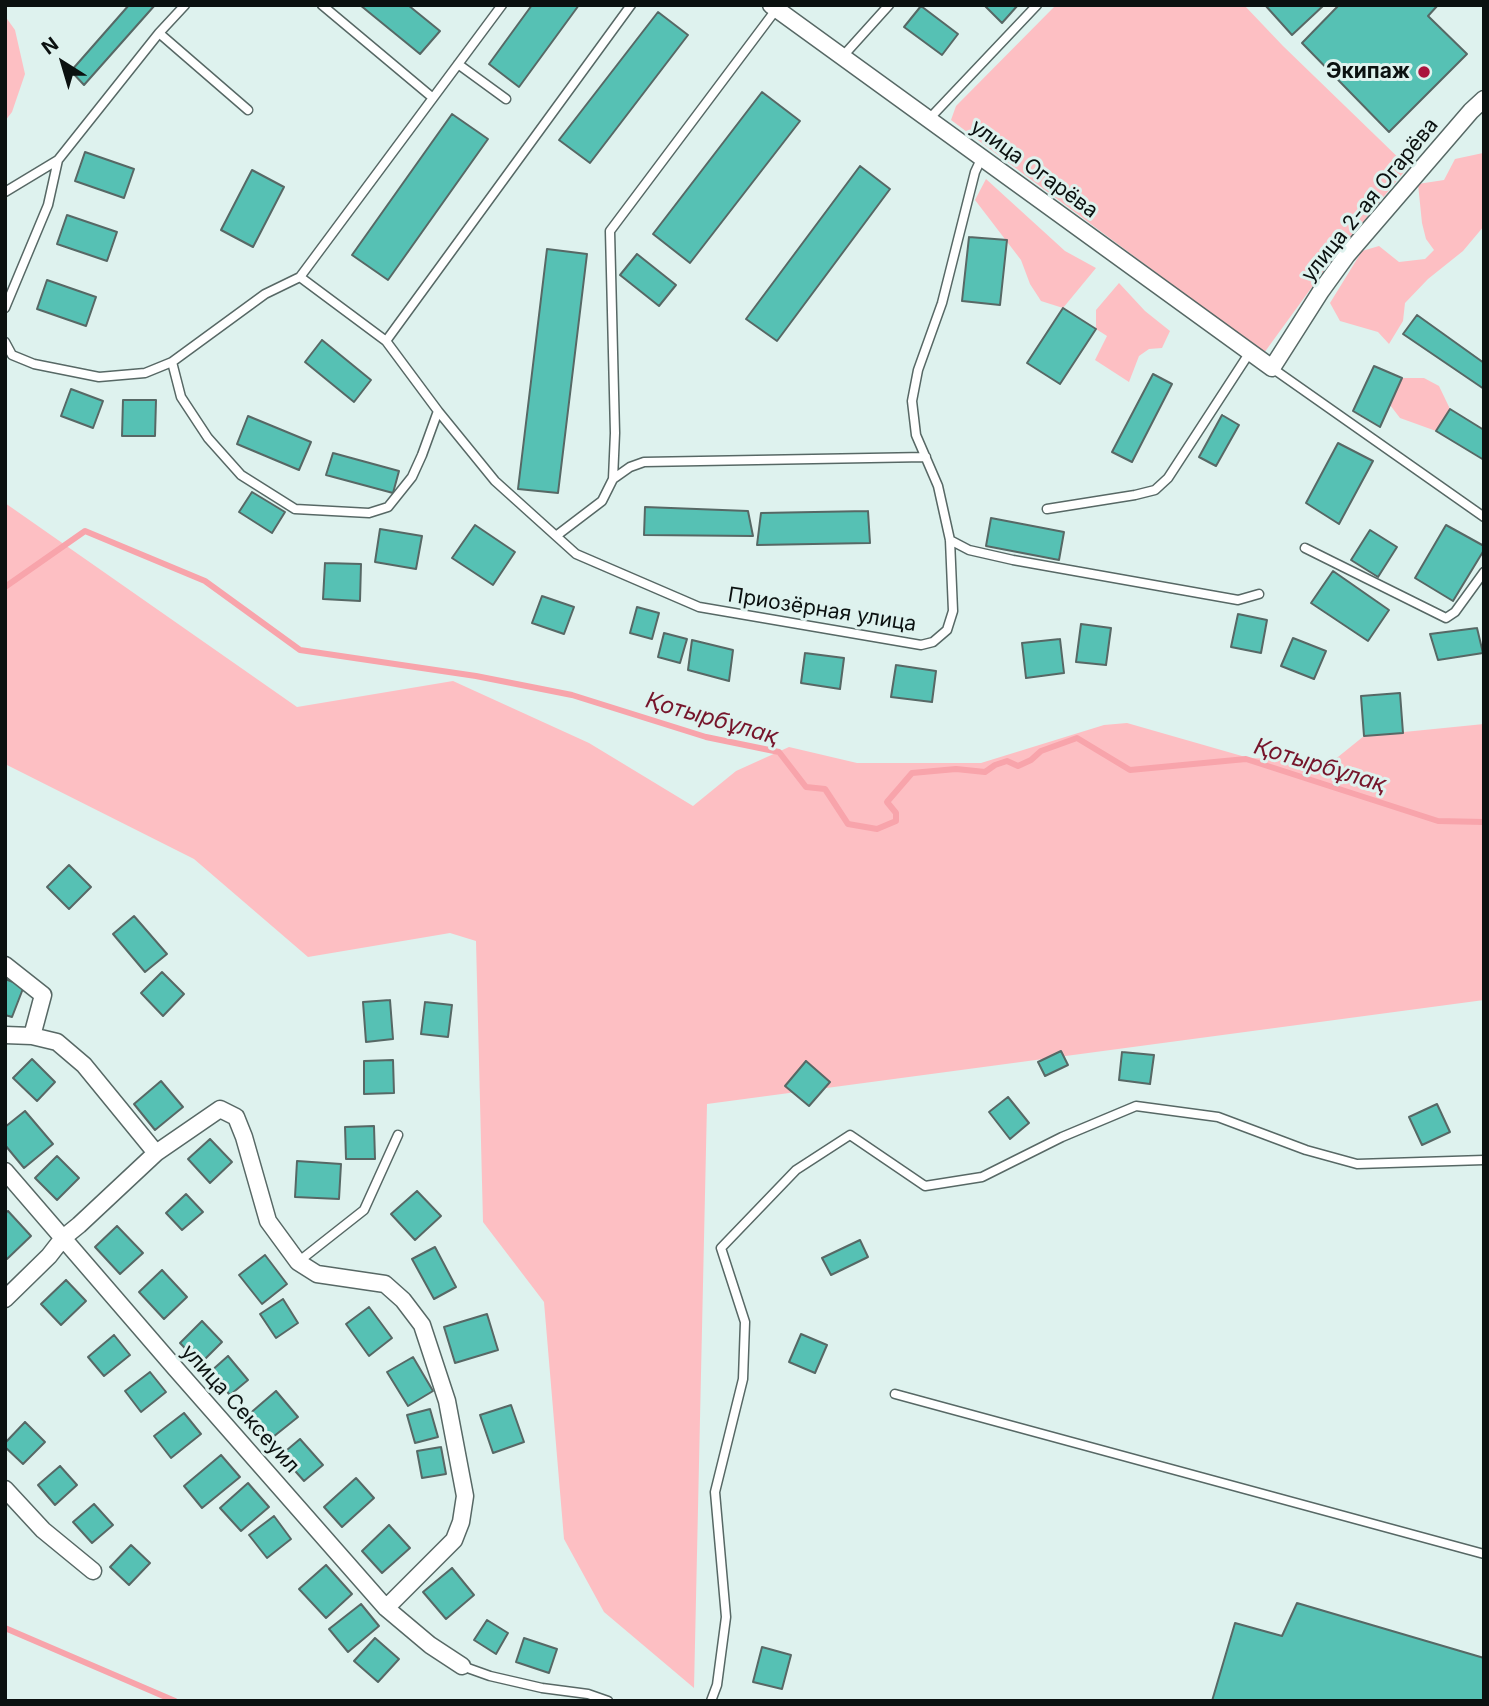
<!DOCTYPE html>
<html>
<head>
<meta charset="utf-8">
<style>
	body { margin:0 }
	#map { position:relative; width:1489px; height:1706px; overflow:hidden; background:#def2ee; font-family:Inter,sans-serif }
	canvas { display:block }
	.frame { position:absolute; inset:0; border:7px solid #0b1110; pointer-events:none }
	.north { position:absolute; left:28px; top:28px; width:70px; height:70px; -webkit-text-stroke:5px #def2ee; paint-order:stroke; rotate:323deg; font-size:19px; font-weight:700; line-height:28px; text-align:center; color:#0b1110 }
	.north::after { content:''; display:block; margin:auto; width:24px; height:32px; background:#0b1110; clip-path:polygon(50% 0,100% 100%,50% 72%,0 100%) }
</style>
</head>
<body>
<div id="map">
<canvas width="1489" height="1706"></canvas>
<div class="frame"></div>
<div class="north">N</div>
</div>
<script>
const g = document.querySelector('canvas').getContext('2d');
g.lineJoin = 'round';
function fillPath(path, color) {
  g.fillStyle = color;
  g.fill(path, 'evenodd');
}
function poly(rows) {
  const path = new Path2D();
  for (const r of rows) {
    path.moveTo(r[0], r[1]);
    for (let i = 2; i < r.length; i += 2) path.lineTo(r[i], r[i + 1]);
  }
  return path;
}
function strokePath(path, color, width, dash) {
  g.strokeStyle = color;
  g.lineWidth = width;
  g.lineCap = dash ? 'butt' : 'round';
  g.setLineDash(dash || []);
  g.stroke(path);
}
function write(font, color, halo, rows, align = 'center') {
  g.font = font + ' Inter,sans-serif';
  g.lineWidth = 6;
  g.setLineDash([]);
  g.textBaseline = 'middle';
  g.strokeStyle = halo;
  g.fillStyle = color;
  for (const [text, x, y, turn = 0] of rows) {
    g.save();
    g.translate(x, y);
    g.rotate((+turn || 0) * Math.PI / 180);
    g.textAlign = isNaN(turn) ? turn : align;
    if (halo) g.strokeText(text, 0, 0);
    g.fillText(text, 0, 0);
    g.restore();
  }
}
const green = poly([
	[1056,5,1244,5,1283,46,1408,167,1328,265,1264,353,951,120,956,106],
	[5,16,15,30,25,74,12,112,5,121],
	[1483,153,1484,226,1463,251,1428,279,1405,303,1403,321,1389,344,1378,332,1340,321,1330,303,1362,251,1379,246,1399,262,1425,259,1434,250,1426,239,1422,223,1418,184,1444,180,1455,159],
	[986,179,1065,251,1096,268,1063,308,1041,301,1030,284,1021,260,975,200],
	[1119,283,1145,311,1170,331,1162,348,1149,349,1139,356,1129,382,1095,360,1107,336,1096,329,1096,310],
	[1402,378,1424,378,1439,386,1450,409,1436,431,1400,418,1390,405],
	[5,503,297,707,453,681,589,743,693,806,736,771,789,747,857,763,981,763,1104,725,1127,723,1249,758,1333,761,1364,736,1484,724,1484,1000,707,1104,694,1688,604,1612,564,1539,544,1302,483,1222,476,941,450,933,308,957,194,859,5,764]
]);
const stream = poly([
	[5,587,85,531,205,581,300,650,476,676,572,695,706,737,779,752,806,787,825,789,848,824,877,829,896,821,896,813,887,802,912,773,956,769,985,772,995,765,1007,761,1018,766,1031,760,1041,751,1077,738,1130,770,1246,759,1438,821,1484,822],
	[5,1628,175,1701]
]);
const building = poly([
	[129,5,155,5,84,85,71,71,129,5],
	[360,5,408,5,440,31,420,54,360,5],
	[532,5,579,5,519,87,489,64,532,5],
	[984,5,1018,5,1002,23,984,5],
	[1265,5,1324,5,1292,35,1265,5],
	[1339,5,1438,5,1428,16,1467,54,1389,132,1302,43,1339,5],
	[921,6,958,34,942,55,904,27,921,6],
	[658,12,688,35,590,163,559,140,658,12],
	[762,92,800,121,690,263,653,234,762,92],
	[452,114,488,139,388,280,352,255,452,114],
	[85,152,134,169,124,198,75,181,85,152],
	[860,166,890,189,777,341,746,319,860,166],
	[252,170,284,187,253,247,221,230,252,170],
	[67,215,117,232,107,261,57,244,67,215],
	[969,237,1007,240,1000,305,962,301,969,237],
	[547,249,587,254,558,493,518,489,547,249],
	[637,254,676,285,659,306,620,275,637,254],
	[47,280,96,297,86,326,37,309,47,280],
	[1063,308,1096,329,1060,384,1027,363,1063,308],
	[1417,315,1484,363,1484,389,1403,334,1417,315],
	[322,340,371,380,354,402,305,362,322,340],
	[1374,366,1402,378,1380,427,1353,411,1374,366],
	[1153,374,1172,384,1132,462,1112,452,1153,374],
	[71,389,103,401,93,428,61,416,71,389],
	[123,400,156,400,155,436,122,436,123,400],
	[1450,409,1484,430,1484,460,1436,431,1450,409],
	[1222,415,1239,425,1216,466,1199,457,1222,415],
	[248,416,311,442,299,470,237,444,248,416],
	[1338,443,1373,461,1339,524,1306,503,1338,443],
	[333,453,399,471,393,493,326,475,333,453],
	[252,492,285,512,272,533,239,512,252,492],
	[645,507,748,511,753,536,644,535,645,507],
	[868,511,870,543,757,545,761,513,868,511],
	[991,518,1064,532,1059,560,986,546,991,518],
	[475,525,515,552,493,585,452,558,475,525],
	[1446,525,1484,546,1484,550,1453,601,1415,578,1446,525],
	[380,529,422,536,416,569,375,562,380,529],
	[1370,530,1397,547,1378,577,1351,560,1370,530],
	[325,563,361,564,360,601,323,599,325,563],
	[1333,571,1389,610,1368,641,1311,603,1333,571],
	[542,596,574,607,564,634,532,623,542,596],
	[637,607,659,613,652,639,630,633,637,607],
	[1238,614,1267,620,1261,653,1231,647,1238,614],
	[1081,624,1111,628,1106,665,1076,662,1081,624],
	[1477,628,1483,653,1438,660,1430,634,1477,628],
	[664,633,687,639,680,663,658,657,664,633],
	[1293,638,1326,651,1314,679,1281,666,1293,638],
	[1060,639,1064,673,1026,678,1022,643,1060,639],
	[692,640,733,650,729,681,688,670,692,640],
	[805,653,844,658,840,689,801,683,805,653],
	[896,665,936,671,932,702,891,697,896,665],
	[1400,693,1403,733,1364,736,1361,696,1400,693],
	[69,865,91,887,69,909,47,887,69,865],
	[134,916,167,954,145,972,113,934,134,916],
	[162,972,184,994,163,1016,141,993,162,972],
	[5,979,24,986,12,1017,5,1015,5,979],
	[390,1000,393,1039,366,1042,363,1002,390,1000],
	[425,1002,452,1005,448,1037,421,1034,425,1002],
	[1061,1051,1068,1065,1045,1076,1038,1062,1061,1051],
	[1122,1052,1154,1055,1150,1084,1119,1080,1122,1052],
	[32,1059,55,1082,37,1101,13,1078,32,1059],
	[393,1060,394,1093,364,1094,364,1061,393,1060],
	[806,1061,830,1082,809,1106,785,1086,806,1061],
	[161,1081,183,1107,155,1130,134,1104,161,1081],
	[1008,1097,1029,1123,1010,1139,989,1112,1008,1097],
	[1437,1104,1450,1132,1422,1145,1409,1117,1437,1104],
	[25,1111,53,1144,24,1168,5,1145,5,1127,25,1111],
	[374,1126,375,1159,346,1159,345,1127,374,1126],
	[210,1139,232,1162,210,1183,188,1159,210,1139],
	[57,1156,79,1178,57,1200,35,1178,57,1156],
	[297,1161,341,1164,339,1199,295,1197,297,1161],
	[417,1191,441,1216,415,1240,391,1214,417,1191],
	[186,1194,203,1212,182,1230,166,1213,186,1194],
	[8,1211,31,1236,7,1259,5,1257,5,1213,8,1211],
	[117,1226,143,1253,120,1274,95,1247,117,1226],
	[860,1240,868,1257,831,1275,822,1258,860,1240],
	[435,1247,456,1287,434,1299,412,1259,435,1247],
	[265,1255,287,1284,262,1304,239,1275,265,1255],
	[162,1270,187,1297,164,1319,139,1292,162,1270],
	[66,1280,86,1301,61,1325,41,1304,66,1280],
	[283,1299,298,1323,276,1338,260,1314,283,1299],
	[369,1307,392,1338,369,1356,346,1324,369,1307],
	[487,1314,498,1350,455,1363,444,1327,487,1314],
	[202,1321,222,1342,200,1364,180,1343,202,1321],
	[801,1334,827,1345,815,1373,789,1362,801,1334],
	[114,1335,130,1355,104,1376,88,1357,114,1335],
	[228,1356,248,1380,230,1395,210,1372,228,1356],
	[413,1357,433,1391,408,1406,387,1372,413,1357],
	[150,1372,166,1392,141,1412,125,1391,150,1372],
	[276,1391,298,1417,268,1441,247,1416,276,1391],
	[511,1405,524,1442,493,1453,480,1415,511,1405],
	[430,1409,438,1437,415,1443,407,1415,430,1409],
	[184,1413,201,1434,171,1458,154,1436,184,1413],
	[25,1422,45,1442,23,1464,5,1447,5,1443,25,1422],
	[300,1439,323,1465,304,1481,281,1455,300,1439],
	[441,1447,446,1474,422,1478,417,1451,441,1447],
	[221,1455,240,1477,202,1508,184,1486,221,1455],
	[60,1466,77,1485,55,1505,38,1485,60,1466],
	[356,1478,374,1498,342,1527,324,1507,356,1478],
	[248,1483,269,1507,241,1531,220,1508,248,1483],
	[94,1504,113,1525,92,1543,73,1522,94,1504],
	[274,1516,291,1539,267,1558,249,1535,274,1516],
	[389,1525,410,1548,382,1573,362,1551,389,1525],
	[131,1545,150,1563,129,1585,110,1567,131,1545],
	[326,1565,352,1594,326,1618,299,1589,326,1565],
	[452,1568,474,1595,446,1619,423,1592,452,1568],
	[1297,1603,1484,1658,1484,1701,1212,1701,1235,1623,1282,1636,1297,1603],
	[361,1604,379,1626,348,1652,329,1629,361,1604],
	[487,1620,508,1633,496,1654,474,1640,487,1620],
	[375,1638,399,1659,378,1682,354,1661,375,1638],
	[524,1638,557,1649,549,1673,516,1662,524,1638],
	[762,1647,791,1655,782,1689,753,1682,762,1647]
]);
const service = poly([
	[322,5,433,98],
	[159,33,248,110],
	[843,56,889,5],
	[458,64,506,99],
	[929,119,1037,5],
	[5,192,58,160,159,33,185,5],
	[300,277,502,5],
	[5,308,48,205,58,160],
	[386,341,631,5],
	[5,342,12,355,34,364,99,377,145,373,172,362,265,294,300,277,386,341,438,411,422,455,412,477,388,507,369,513,295,509,241,475,208,438,181,397,172,362],
	[1272,368,1484,517],
	[438,411,495,481,576,554,699,607,921,645,933,642,947,630,953,611,950,540,938,486,916,435,912,401,918,370,942,303,975,172,982,157],
	[613,479,630,467,644,462,926,457],
	[1047,509,1135,495,1155,490,1168,478,1250,352],
	[556,536,602,501,613,479,615,433,610,231,778,7],
	[950,540,969,550,1013,560,1238,600,1259,594],
	[1305,548,1446,618,1455,612,1484,572],
	[298,1262,364,1210,398,1135],
	[895,1394,1484,1554],
	[462,1666,490,1676,542,1688,588,1694,608,1701],
	[711,1701,717,1685,726,1617,715,1492,743,1379,745,1322,721,1248,796,1170,850,1135,925,1186,982,1177,1062,1137,1136,1106,1218,1117,1306,1150,1357,1164,1484,1160]
]);
const minor = poly([
	[771,5,1272,368,1321,291,1347,255,1471,111,1484,99],
	[5,965,43,995,32,1036],
	[5,1035,32,1036,57,1042,84,1065,156,1153],
	[5,1171,176,1369,386,1608,430,1645,462,1666],
	[5,1299,49,1256,63,1238,79,1225,156,1153,220,1109,236,1117,244,1137,268,1221,298,1262,317,1274,385,1284,403,1300,422,1325,447,1401,465,1496,461,1522,454,1540,386,1608],
	[5,1489,43,1530,93,1571]
]);
const markers = [
	[1424,72,7,"#aa143d"]
];
const poiNames = [
	["Экипаж",1410,72]
];
const streetNames = [
	["улица Огарёва",1034,169,36],
	["улица 2-ая Огарёва",1370,200,-51],
	["Приозёрная улица",822,610,9],
	["улица Сексеуил",240,1409,48]
];
const waterNames = [
	["Қотырбұлақ",712,719,16],
	["Қотырбұлақ",1320,766,17]
];
fillPath(green, '#fdbfc3');
strokePath(stream, '#f8a4ab', 6);
fillPath(building, '#56c1b4');
strokePath(building, '#576865', 2);
strokePath(service, '#576865', 11);
strokePath(minor, '#576865', 19);
strokePath(service, '#fff', 8);
strokePath(minor, '#fff', 16);
for (const [x, y, r, color] of markers) {
  const dot = new Path2D();
  dot.arc(x, y, r, 0, 2 * Math.PI);
  g.fillStyle = color;
  g.fill(dot);
  strokePath(dot, '#def2ee', 2.5);
}
write('bold 21px', '#0b1110', '#def2ee', poiNames, 'right');
write('21px', '#0b1110', '#def2ee', streetNames);
write('italic 23px', '#76152b', '#def2ee', waterNames);
</script>
</body>
</html>
